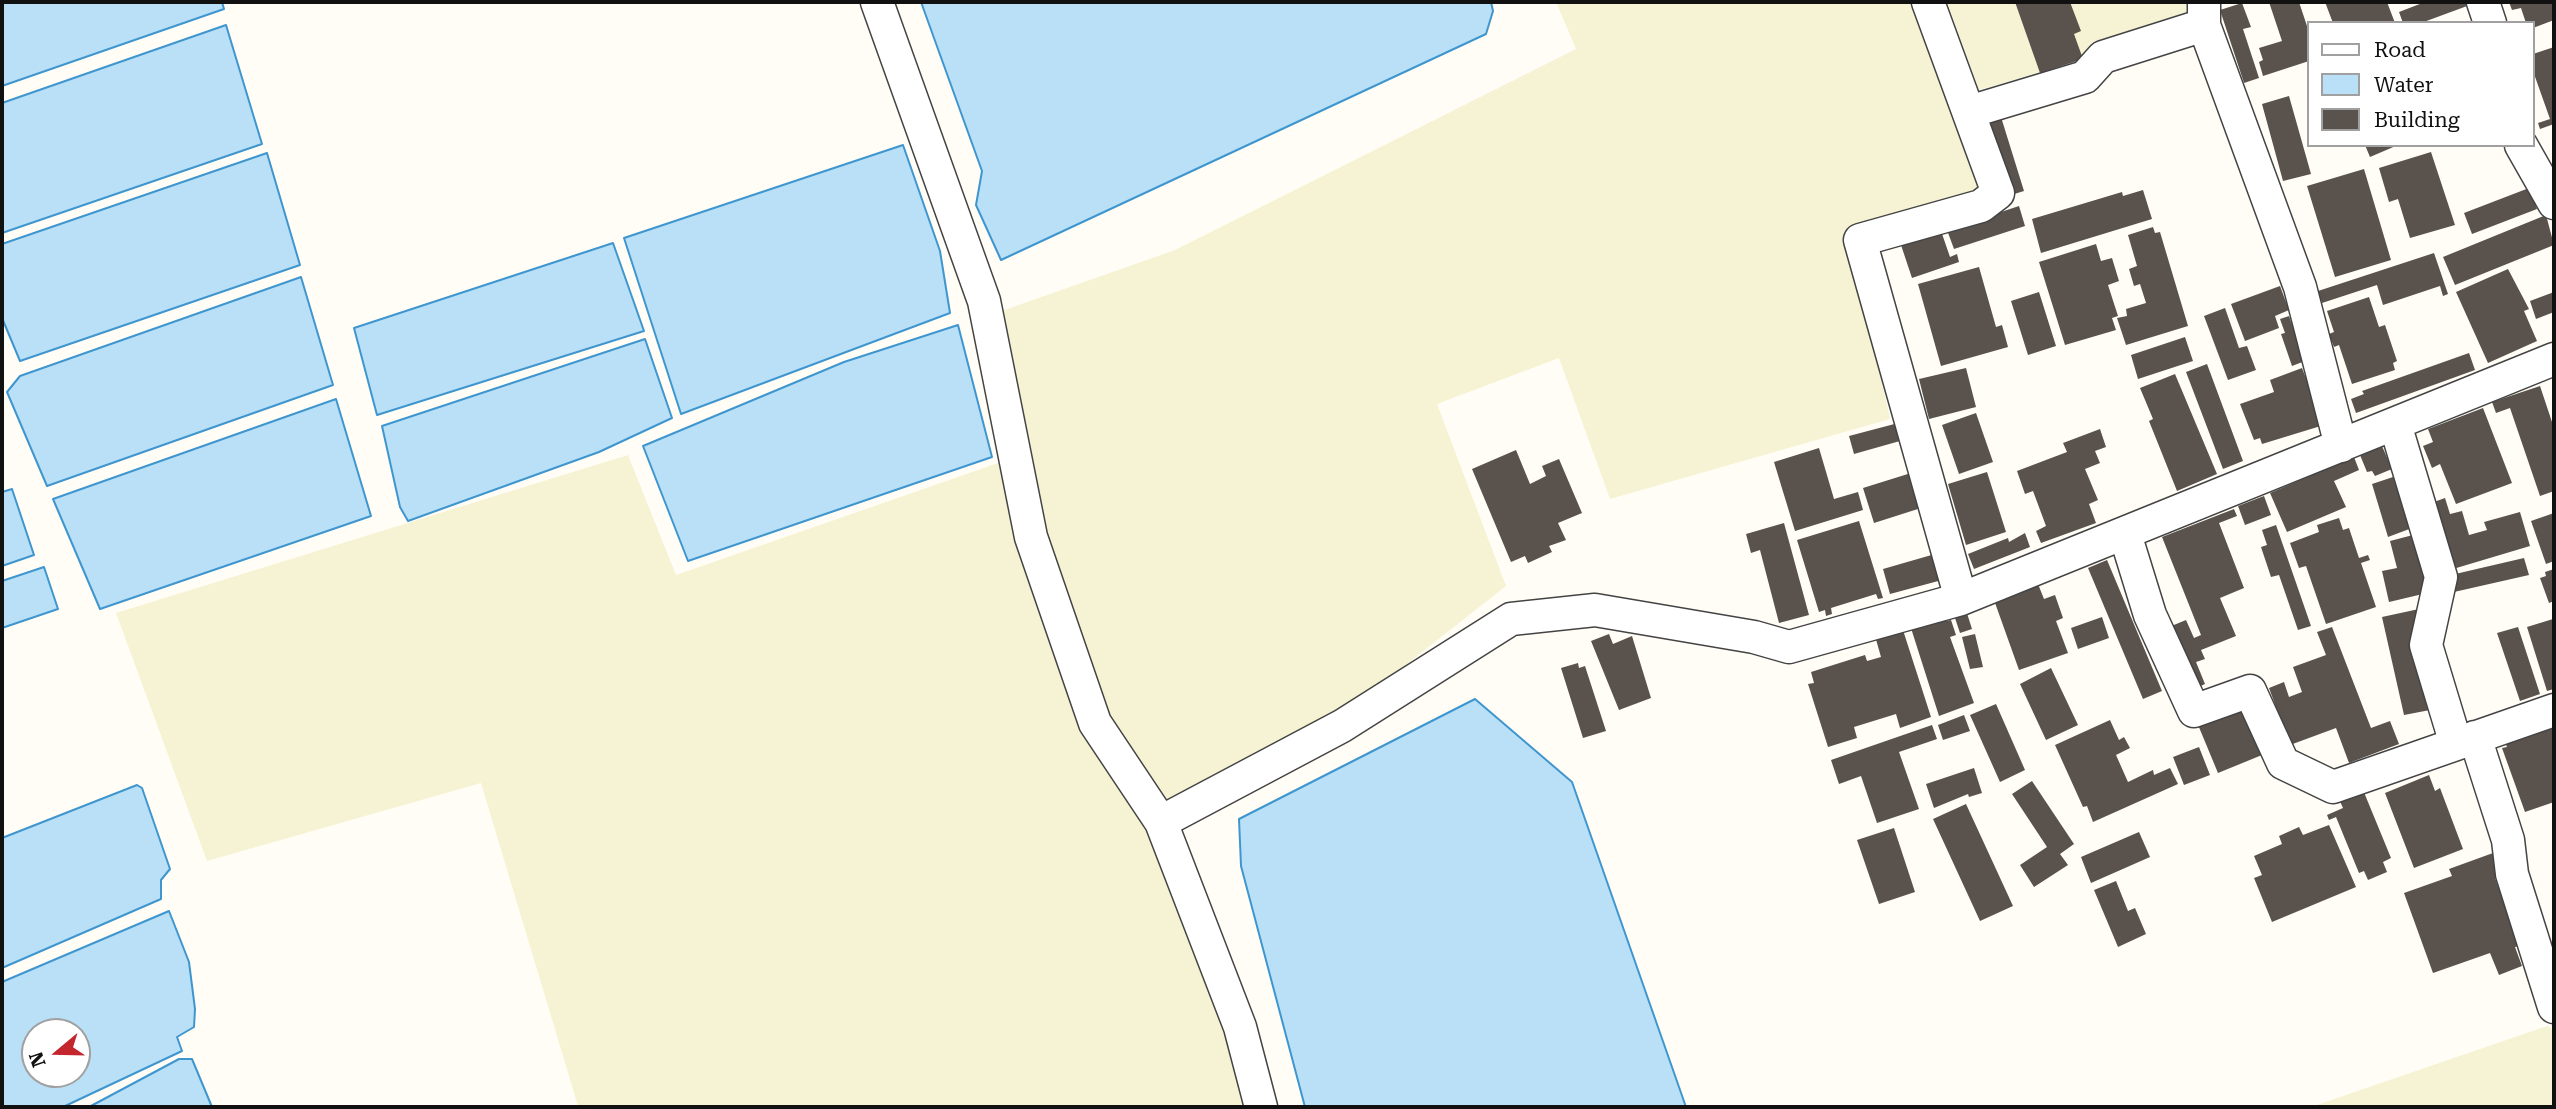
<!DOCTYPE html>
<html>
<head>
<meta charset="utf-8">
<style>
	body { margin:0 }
	#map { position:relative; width:2556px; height:1109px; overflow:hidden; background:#fffdf5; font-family:"Roboto Serif",serif }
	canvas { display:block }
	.frame { position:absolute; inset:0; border:4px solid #111; pointer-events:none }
	.legend { position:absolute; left:2307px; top:21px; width:228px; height:126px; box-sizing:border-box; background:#fff; border:2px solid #a0a0a0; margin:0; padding:9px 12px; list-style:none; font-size:21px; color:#111 }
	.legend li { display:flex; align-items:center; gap:14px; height:35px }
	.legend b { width:35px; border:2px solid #a0a0a0 }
	.north { position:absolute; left:21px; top:1018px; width:70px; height:70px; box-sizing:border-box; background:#fff; border:2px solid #a0a0a0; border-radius:50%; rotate:251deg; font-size:19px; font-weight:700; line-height:28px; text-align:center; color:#111 }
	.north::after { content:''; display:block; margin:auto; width:24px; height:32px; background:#c4262e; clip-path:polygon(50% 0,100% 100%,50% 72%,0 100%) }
</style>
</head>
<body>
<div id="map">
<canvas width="2556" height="1109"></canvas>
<div class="frame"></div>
<ul class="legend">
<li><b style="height:9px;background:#fff"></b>Road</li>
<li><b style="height:19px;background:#b9e0f7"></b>Water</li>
<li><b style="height:19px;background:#5a524d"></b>Building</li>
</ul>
<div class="north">N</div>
</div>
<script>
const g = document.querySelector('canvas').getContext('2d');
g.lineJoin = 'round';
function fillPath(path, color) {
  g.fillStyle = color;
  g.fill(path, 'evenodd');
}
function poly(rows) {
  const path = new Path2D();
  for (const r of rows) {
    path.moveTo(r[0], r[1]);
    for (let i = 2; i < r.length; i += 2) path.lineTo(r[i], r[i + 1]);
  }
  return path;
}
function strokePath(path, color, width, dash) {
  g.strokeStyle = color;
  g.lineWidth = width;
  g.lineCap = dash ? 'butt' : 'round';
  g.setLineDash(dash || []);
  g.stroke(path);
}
const farmland = poly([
	[1556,2,1918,2,1988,190,1849,234,1890,419,1610,499,1559,358,1437,404,1506,586,1338,718,1163,811,1103,719,1040,534,996,313,1175,250,1576,49],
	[1947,2,2187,2,2187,12,2093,42,2075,62,1979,90],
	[628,455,676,575,1004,461,1229,1030,1249,1107,574,1107,578,1106,481,783,207,861,116,613],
	[2547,1026,2554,1030,2554,1107,2311,1107]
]);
const water = poly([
	[2,2,222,2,224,9,2,86,2,2],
	[921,2,1491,2,1493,11,1486,34,1001,260,976,205,982,171,921,2],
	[226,25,262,144,2,233,2,103,226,25],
	[903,145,940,251,950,313,681,414,624,238,903,145],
	[267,153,300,265,20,361,2,318,2,244,267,153],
	[613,243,644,331,377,415,354,328,613,243],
	[301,277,333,385,47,486,7,392,20,376,301,277],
	[958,325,992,457,688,561,643,446,844,362,958,325],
	[645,339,672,418,599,452,408,521,400,507,382,426,645,339],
	[336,399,371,516,100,609,53,499,336,399],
	[12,489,34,555,2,566,2,492,12,489],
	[44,567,58,609,2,628,2,581,44,567],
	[1475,699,1572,782,1686,1107,1305,1107,1241,866,1239,819,1475,699],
	[137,785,142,788,170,869,161,880,161,899,2,968,2,838,137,785],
	[169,911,189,962,195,1009,194,1027,177,1037,182,1051,63,1107,2,1107,2,982,169,911],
	[35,1032,77,1032,77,1074,35,1074,35,1032],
	[179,1059,192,1059,212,1107,89,1107,179,1059]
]);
const building = poly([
	[2015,2,2070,2,2081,31,2074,34,2083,59,2040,73],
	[2269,2,2299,2,2309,32,2309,61,2263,76,2259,62,2263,60,2259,48,2282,41],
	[2325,2,2387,2,2395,23,2333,23],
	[2425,2,2478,2,2421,23,2403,23,2399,12],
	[2509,2,2554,2,2554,20,2533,28,2533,23,2526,23,2521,8,2512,10],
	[2242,3,2251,27,2243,29,2259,78,2244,83,2220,10],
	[2554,47,2554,124,2540,129,2538,123,2550,119,2533,71,2533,54],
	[2289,96,2311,174,2283,181,2262,104],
	[2001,117,2024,191,2011,195,1988,121],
	[2365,145,2398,145,2370,157],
	[2431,152,2455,225,2410,238,2398,199,2389,202,2379,168],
	[2364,169,2391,260,2335,277,2307,186],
	[2529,188,2537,209,2472,234,2464,213],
	[2143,190,2152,219,2041,253,2032,219,2122,192,2123,196],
	[2019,206,2025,226,1954,249,1947,230],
	[2546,215,2554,245,2455,285,2443,257],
	[2153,227,2155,233,2160,232,2188,326,2126,345,2117,318,2127,316,2126,309,2146,303,2140,284,2134,286,2129,269,2137,266,2128,235],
	[1940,228,1950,257,1957,254,1959,262,1912,278,1900,242],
	[2096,244,2101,261,2112,258,2119,281,2108,285,2118,316,2112,318,2116,330,2065,345,2039,262],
	[2434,253,2448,294,2443,296,2440,286,2383,305,2377,285,2322,303,2318,291],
	[1979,267,1996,327,2002,325,2008,347,1941,366,1918,284],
	[2508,269,2529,309,2524,311,2537,341,2488,363,2456,292],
	[2280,286,2289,310,2275,316,2279,328,2245,341,2231,304],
	[2039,292,2056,346,2028,355,2011,301],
	[2554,292,2554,312,2536,319,2530,301],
	[2369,297,2379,327,2385,325,2397,361,2393,363,2395,370,2352,384,2339,345,2334,347,2329,334,2334,332,2327,311],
	[2225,308,2239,348,2247,346,2256,370,2228,380,2204,316],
	[2289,316,2305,361,2292,366,2281,334,2285,333,2280,319],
	[2185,337,2193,361,2138,379,2131,355],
	[2469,353,2475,370,2356,413,2351,399,2364,394,2362,391],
	[2207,364,2243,461,2223,469,2186,372],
	[1966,368,1976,407,1929,419,1919,379],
	[2302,368,2324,425,2262,444,2260,438,2254,440,2240,404,2274,392,2270,380],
	[2175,374,2217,474,2177,491,2149,421,2153,419,2140,388],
	[2540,386,2554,428,2554,491,2540,496,2510,408,2496,413,2492,402],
	[2483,408,2512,483,2456,504,2440,464,2432,468,2423,446,2433,442,2428,429],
	[1976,413,1993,462,1959,474,1942,425],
	[1902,422,1907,439,1854,454,1849,436],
	[2100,429,2106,447,2095,451,2100,463,2085,469,2098,500,2089,504,2096,523,2041,543,2036,531,2046,526,2033,491,2025,494,2017,471,2067,452,2063,443],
	[2382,446,2392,469,2375,476,2372,471,2367,472,2360,455],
	[1819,448,1834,499,1858,492,1863,510,1795,531,1774,462],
	[1516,450,1530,484,1546,476,1542,466,1559,459,1582,513,1558,523,1566,540,1549,546,1552,552,1528,563,1525,556,1511,562,1472,469],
	[2354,457,2359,470,2334,481,2346,507,2287,532,2270,493],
	[1987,472,2006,532,1966,545,1948,484],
	[1911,473,1921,508,1874,523,1863,488],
	[2393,477,2412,528,2388,537,2372,484],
	[2264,496,2271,515,2245,525,2238,506],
	[2445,498,2450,514,2462,511,2469,535,2487,530,2484,522,2520,512,2530,546,2453,569,2434,502],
	[2234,509,2237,516,2219,523,2244,588,2220,598,2236,636,2201,650,2205,659,2196,662,2205,684,2194,689,2169,627,2186,620,2194,638,2201,635,2162,537],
	[2554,513,2554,561,2546,564,2531,521],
	[2339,518,2343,530,2349,528,2359,558,2368,555,2370,560,2361,563,2376,607,2326,624,2306,566,2299,568,2290,543,2319,532,2317,525],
	[1859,521,1883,598,1878,599,1876,594,1831,608,1832,614,1826,616,1825,610,1819,612,1797,540],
	[1784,523,1809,615,1779,623,1760,550,1751,553,1746,534],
	[2276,525,2311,626,2298,630,2279,575,2271,577,2261,547,2267,545,2262,530],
	[2025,533,2030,547,1974,569,1968,554,2008,538,2009,542],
	[2413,535,2427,593,2389,602,2382,571,2397,568,2390,541],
	[1935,554,1942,580,1890,594,1883,569],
	[2524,558,2529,575,2454,592,2451,575],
	[2107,560,2162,691,2143,699,2088,568],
	[2554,569,2554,601,2549,603,2540,578,2546,576,2545,572],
	[2038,584,2044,599,2055,595,2063,618,2056,621,2068,653,2019,670,1994,600],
	[1965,607,1972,629,1960,633,1953,612],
	[2419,609,2422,625,2412,627,2430,710,2404,715,2382,617],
	[1942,614,1945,621,1951,620,1956,635,1950,637,1974,703,1939,716,1910,625],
	[2102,617,2109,638,2078,649,2071,628],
	[2553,619,2554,689,2547,691,2527,627],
	[1902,627,1931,717,1900,728,1896,714,1854,727,1857,738,1828,747,1808,684,1814,683,1811,672,1865,655,1867,661,1881,657,1875,636],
	[2332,627,2371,728,2390,721,2399,744,2349,763,2336,728,2290,745,2269,688,2284,682,2289,697,2302,692,2293,667,2326,655,2317,632],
	[2518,627,2540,694,2520,701,2497,633],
	[1609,634,1613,644,1632,636,1651,698,1619,710,1591,641],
	[1975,634,1983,667,1970,669,1962,637],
	[1578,663,1579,668,1585,666,1606,731,1583,738,1561,668],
	[2051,668,2078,725,2046,740,2020,684],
	[1996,704,2025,770,2000,782,1970,715],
	[2242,705,2262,755,2218,773,2196,720],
	[1964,715,1970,731,1943,740,1938,725],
	[2110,720,2119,740,2124,737,2130,748,2116,755,2128,782,2153,770,2154,775,2170,768,2178,784,2093,822,2087,806,2083,807,2055,745],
	[1932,725,1937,739,1899,752,1919,809,1877,823,1861,776,1839,784,1831,760],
	[2554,725,2554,802,2525,812,2502,748,2507,747,2504,740],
	[2199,747,2210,775,2184,785,2173,757],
	[1974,768,1982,793,1969,797,1968,794,1934,808,1926,784],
	[2429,775,2435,791,2440,788,2463,849,2414,868,2385,793],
	[2032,781,2074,844,2060,854,2068,865,2034,887,2020,865,2047,847,2012,794],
	[2361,785,2391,858,2383,862,2387,872,2368,880,2364,871,2359,873,2336,817,2329,820,2327,815,2343,808,2337,795],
	[1966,804,2013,906,1980,921,1933,819],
	[2329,825,2356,887,2272,922,2254,878,2262,875,2254,856,2282,844,2279,836,2299,827,2303,835],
	[1894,828,1915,892,1879,904,1857,840],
	[2139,832,2150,857,2091,883,2081,857],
	[2493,853,2500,876,2495,878,2519,946,2515,947,2522,966,2499,975,2490,953,2433,973,2404,893,2452,876,2449,869],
	[2116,881,2128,911,2135,908,2146,934,2118,947,2094,890]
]);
const street = poly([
	[877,2,984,301,1031,537,1095,723,1161,822,1240,1027,1261,1107],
	[1928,2,1998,193,1981,206,1860,240,1961,599],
	[2483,2,2490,23],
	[2204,25,2300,287,2341,446],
	[1969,112,2085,77,2103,57,2204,25,2204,2],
	[2521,145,2554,203],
	[2395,424,2441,577,2426,645,2456,744],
	[2125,534,2150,615,2194,711,2250,691,2283,763,2333,787,2554,710],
	[2475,737,2508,840,2512,874,2554,1007],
	[1161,822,1342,726,1511,619,1595,610,1754,637,1789,647,1961,599,2554,359]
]);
fillPath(farmland, '#f6f3d4');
fillPath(water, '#b9e0f7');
strokePath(water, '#3f96cf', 2);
fillPath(building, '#5a524d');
strokePath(street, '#444', 35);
strokePath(street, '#fff', 32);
</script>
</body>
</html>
